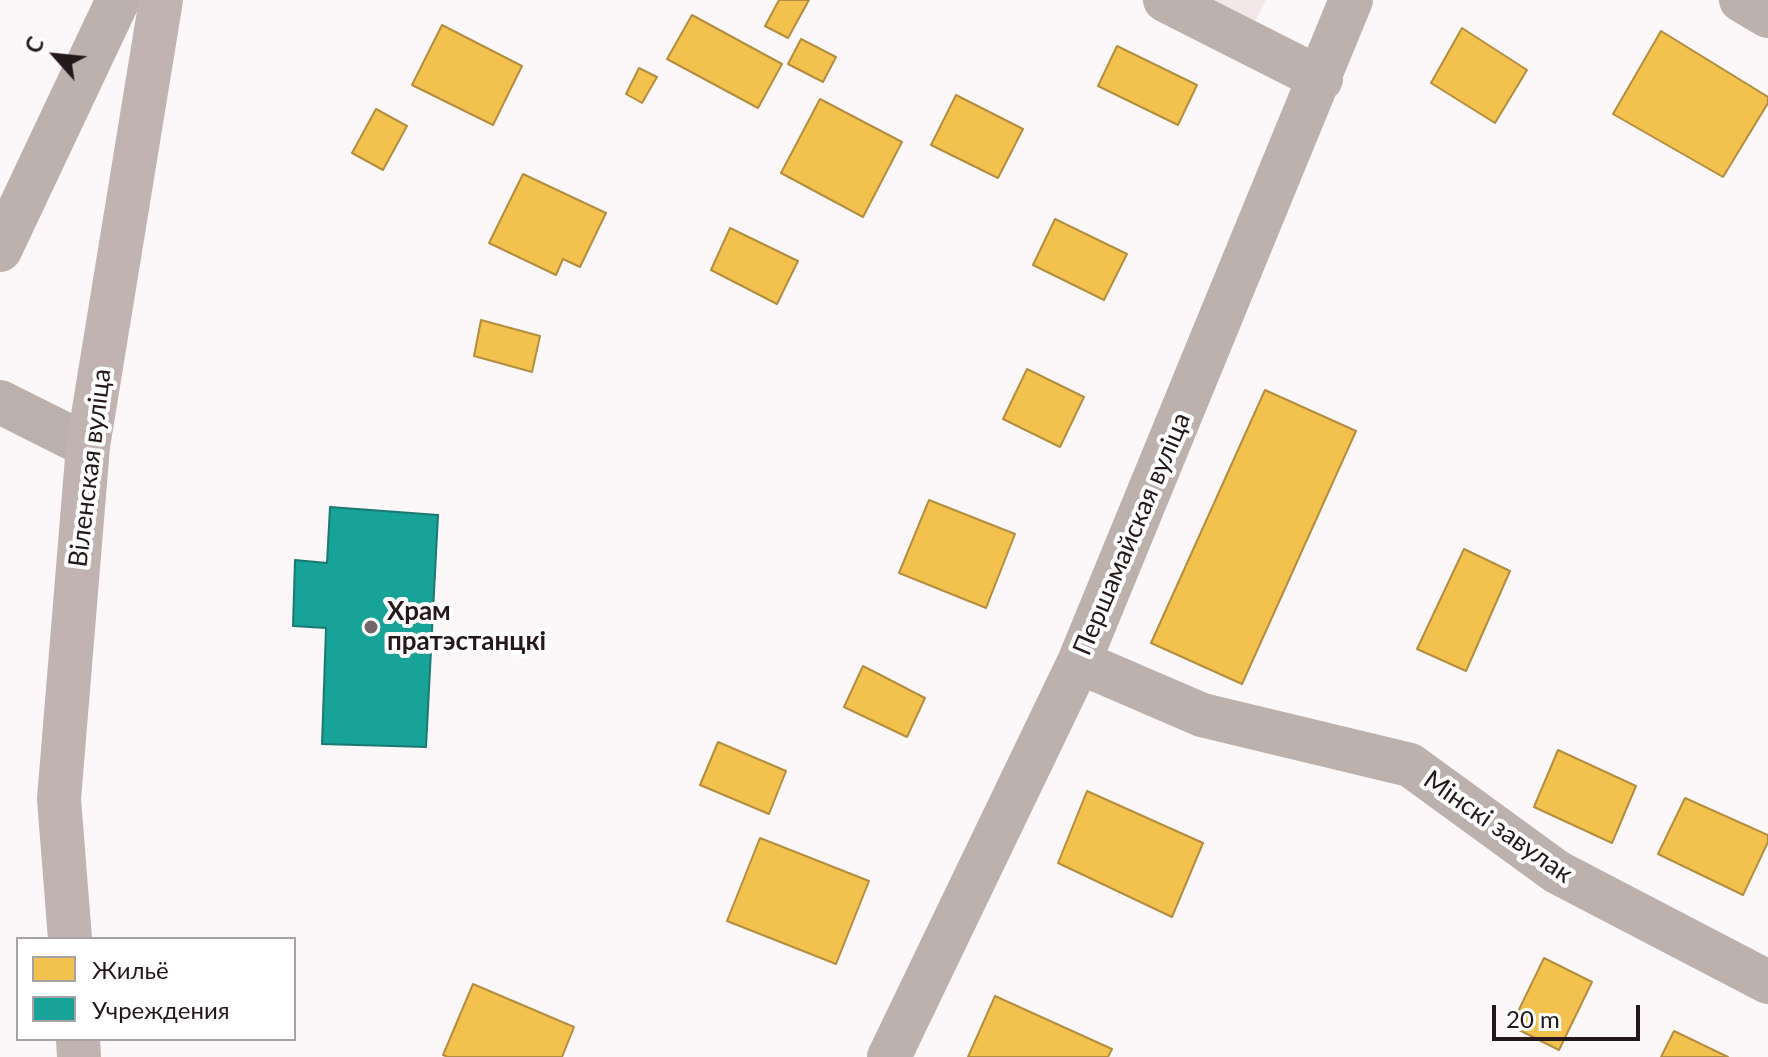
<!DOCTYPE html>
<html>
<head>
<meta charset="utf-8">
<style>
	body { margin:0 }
	#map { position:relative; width:1768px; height:1057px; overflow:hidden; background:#fcf8f9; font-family:Lato,sans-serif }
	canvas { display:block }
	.legend { position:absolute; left:16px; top:937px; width:280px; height:104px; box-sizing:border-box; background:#fff; border:2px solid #a7a3a4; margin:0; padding:10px 14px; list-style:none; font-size:24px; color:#24181b }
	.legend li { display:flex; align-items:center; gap:16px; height:40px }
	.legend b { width:40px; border:2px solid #a7a3a4 }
	.north { position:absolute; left:16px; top:16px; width:80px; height:80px; -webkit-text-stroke:6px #fff; paint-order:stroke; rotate:297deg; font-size:22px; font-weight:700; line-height:32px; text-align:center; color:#24181b }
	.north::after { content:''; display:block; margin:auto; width:28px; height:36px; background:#24181b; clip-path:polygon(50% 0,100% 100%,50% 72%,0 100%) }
	.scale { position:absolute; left:1492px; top:1005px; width:148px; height:36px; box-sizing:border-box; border:4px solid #24181b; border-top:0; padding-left:10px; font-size:24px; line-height:28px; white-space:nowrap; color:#24181b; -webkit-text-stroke:6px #fff; paint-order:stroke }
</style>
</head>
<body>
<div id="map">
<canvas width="1768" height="1057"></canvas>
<ul class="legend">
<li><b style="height:22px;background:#f2c14e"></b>Жильё</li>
<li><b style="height:22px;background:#17a398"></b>Учреждения</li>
</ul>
<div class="north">С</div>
<div class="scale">20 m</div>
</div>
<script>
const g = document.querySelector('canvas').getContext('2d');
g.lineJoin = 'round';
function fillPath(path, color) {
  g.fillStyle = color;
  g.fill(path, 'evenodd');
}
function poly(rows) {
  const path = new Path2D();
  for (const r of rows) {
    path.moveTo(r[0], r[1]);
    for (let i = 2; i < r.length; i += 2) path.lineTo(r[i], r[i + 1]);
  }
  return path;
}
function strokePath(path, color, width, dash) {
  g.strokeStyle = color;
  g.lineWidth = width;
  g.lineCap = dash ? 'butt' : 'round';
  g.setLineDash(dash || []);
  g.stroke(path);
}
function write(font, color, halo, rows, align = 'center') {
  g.font = font + ' Lato,sans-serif';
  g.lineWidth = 8;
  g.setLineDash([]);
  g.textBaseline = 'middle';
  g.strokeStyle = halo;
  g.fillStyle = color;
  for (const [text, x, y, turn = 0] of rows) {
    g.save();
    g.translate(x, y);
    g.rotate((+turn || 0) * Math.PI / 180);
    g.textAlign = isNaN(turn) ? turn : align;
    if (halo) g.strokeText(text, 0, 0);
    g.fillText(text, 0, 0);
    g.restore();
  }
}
const built = poly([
	[1201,0,1266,0,1253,26]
]);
const homes = poly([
	[779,0,809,0,788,38,765,26,779,0],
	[692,15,782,64,758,108,667,59,692,15],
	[442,25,522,66,493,125,412,85,442,25],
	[1462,28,1527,70,1495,123,1431,83,1462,28],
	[1661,31,1768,97,1768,103,1723,177,1613,114,1661,31],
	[801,39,836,57,823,82,788,64,801,39],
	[1117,46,1197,85,1178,125,1098,86,1117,46],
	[639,68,657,77,642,103,626,94,639,68],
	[956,95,1023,129,998,178,931,145,956,95],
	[820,99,902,142,863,217,781,173,820,99],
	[376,109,407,126,383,170,352,153,376,109],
	[523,174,606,213,580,267,563,259,556,275,489,243,523,174],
	[1055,219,1127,254,1104,300,1033,265,1055,219],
	[730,228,798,261,777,304,711,270,730,228],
	[481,320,540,336,532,372,474,356,481,320],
	[1027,369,1084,397,1060,447,1003,419,1027,369],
	[1265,390,1356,431,1242,684,1151,643,1265,390],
	[929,500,1015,534,986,608,899,573,929,500],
	[1464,549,1510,571,1466,671,1417,649,1464,549],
	[863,666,925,698,907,737,844,707,863,666],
	[718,742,786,771,769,814,700,785,718,742],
	[1558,750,1636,786,1612,843,1534,807,1558,750],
	[1087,791,1203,843,1172,917,1058,863,1087,791],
	[1685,798,1768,835,1768,842,1743,895,1658,854,1685,798],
	[760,838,869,881,836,964,727,921,760,838],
	[1544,958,1592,982,1559,1050,1511,1026,1544,958],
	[473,984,574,1027,562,1057,448,1057,443,1055,473,984],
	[995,996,1112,1049,1108,1057,968,1057,995,996],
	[1674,1031,1728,1057,1661,1057,1674,1031]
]);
const public = poly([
	[330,507,438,515,426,747,322,744,326,628,293,626,295,560,327,563,330,507]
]);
const minor = poly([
	[1165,0,1321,79],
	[1741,0,1768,16],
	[0,250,118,0],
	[0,402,88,446],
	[1079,662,1202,715,1410,765,1557,872,1768,982],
	[889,1057,1079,662,1351,0]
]);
const major = poly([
	[70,939,59,799,88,446,161,0],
	[78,1039,79,1057]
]);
const markers = [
	[371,627,8,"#706669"]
];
const streetNames = [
	["Віленская вуліца",90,468,-83],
	["Першамайская вуліца",1132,534,-67],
	["Мінскі завулак",1498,827,35]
];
const poiNames = [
	["Храм",387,612],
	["пратэстанцкі",387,642]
];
fillPath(built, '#f3e7ea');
fillPath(homes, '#f2c14e');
strokePath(homes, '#b48e3f', 2);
fillPath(public, '#17a398');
strokePath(public, '#1b7972', 2);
strokePath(minor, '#bdb1ae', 44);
strokePath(major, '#c0b3b2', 44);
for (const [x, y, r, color] of markers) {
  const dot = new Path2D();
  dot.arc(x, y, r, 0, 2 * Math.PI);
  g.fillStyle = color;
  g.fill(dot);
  strokePath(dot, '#fff', 3);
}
write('26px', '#24181b', '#fff', streetNames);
write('bold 26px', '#24181b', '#fff', poiNames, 'left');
</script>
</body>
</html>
